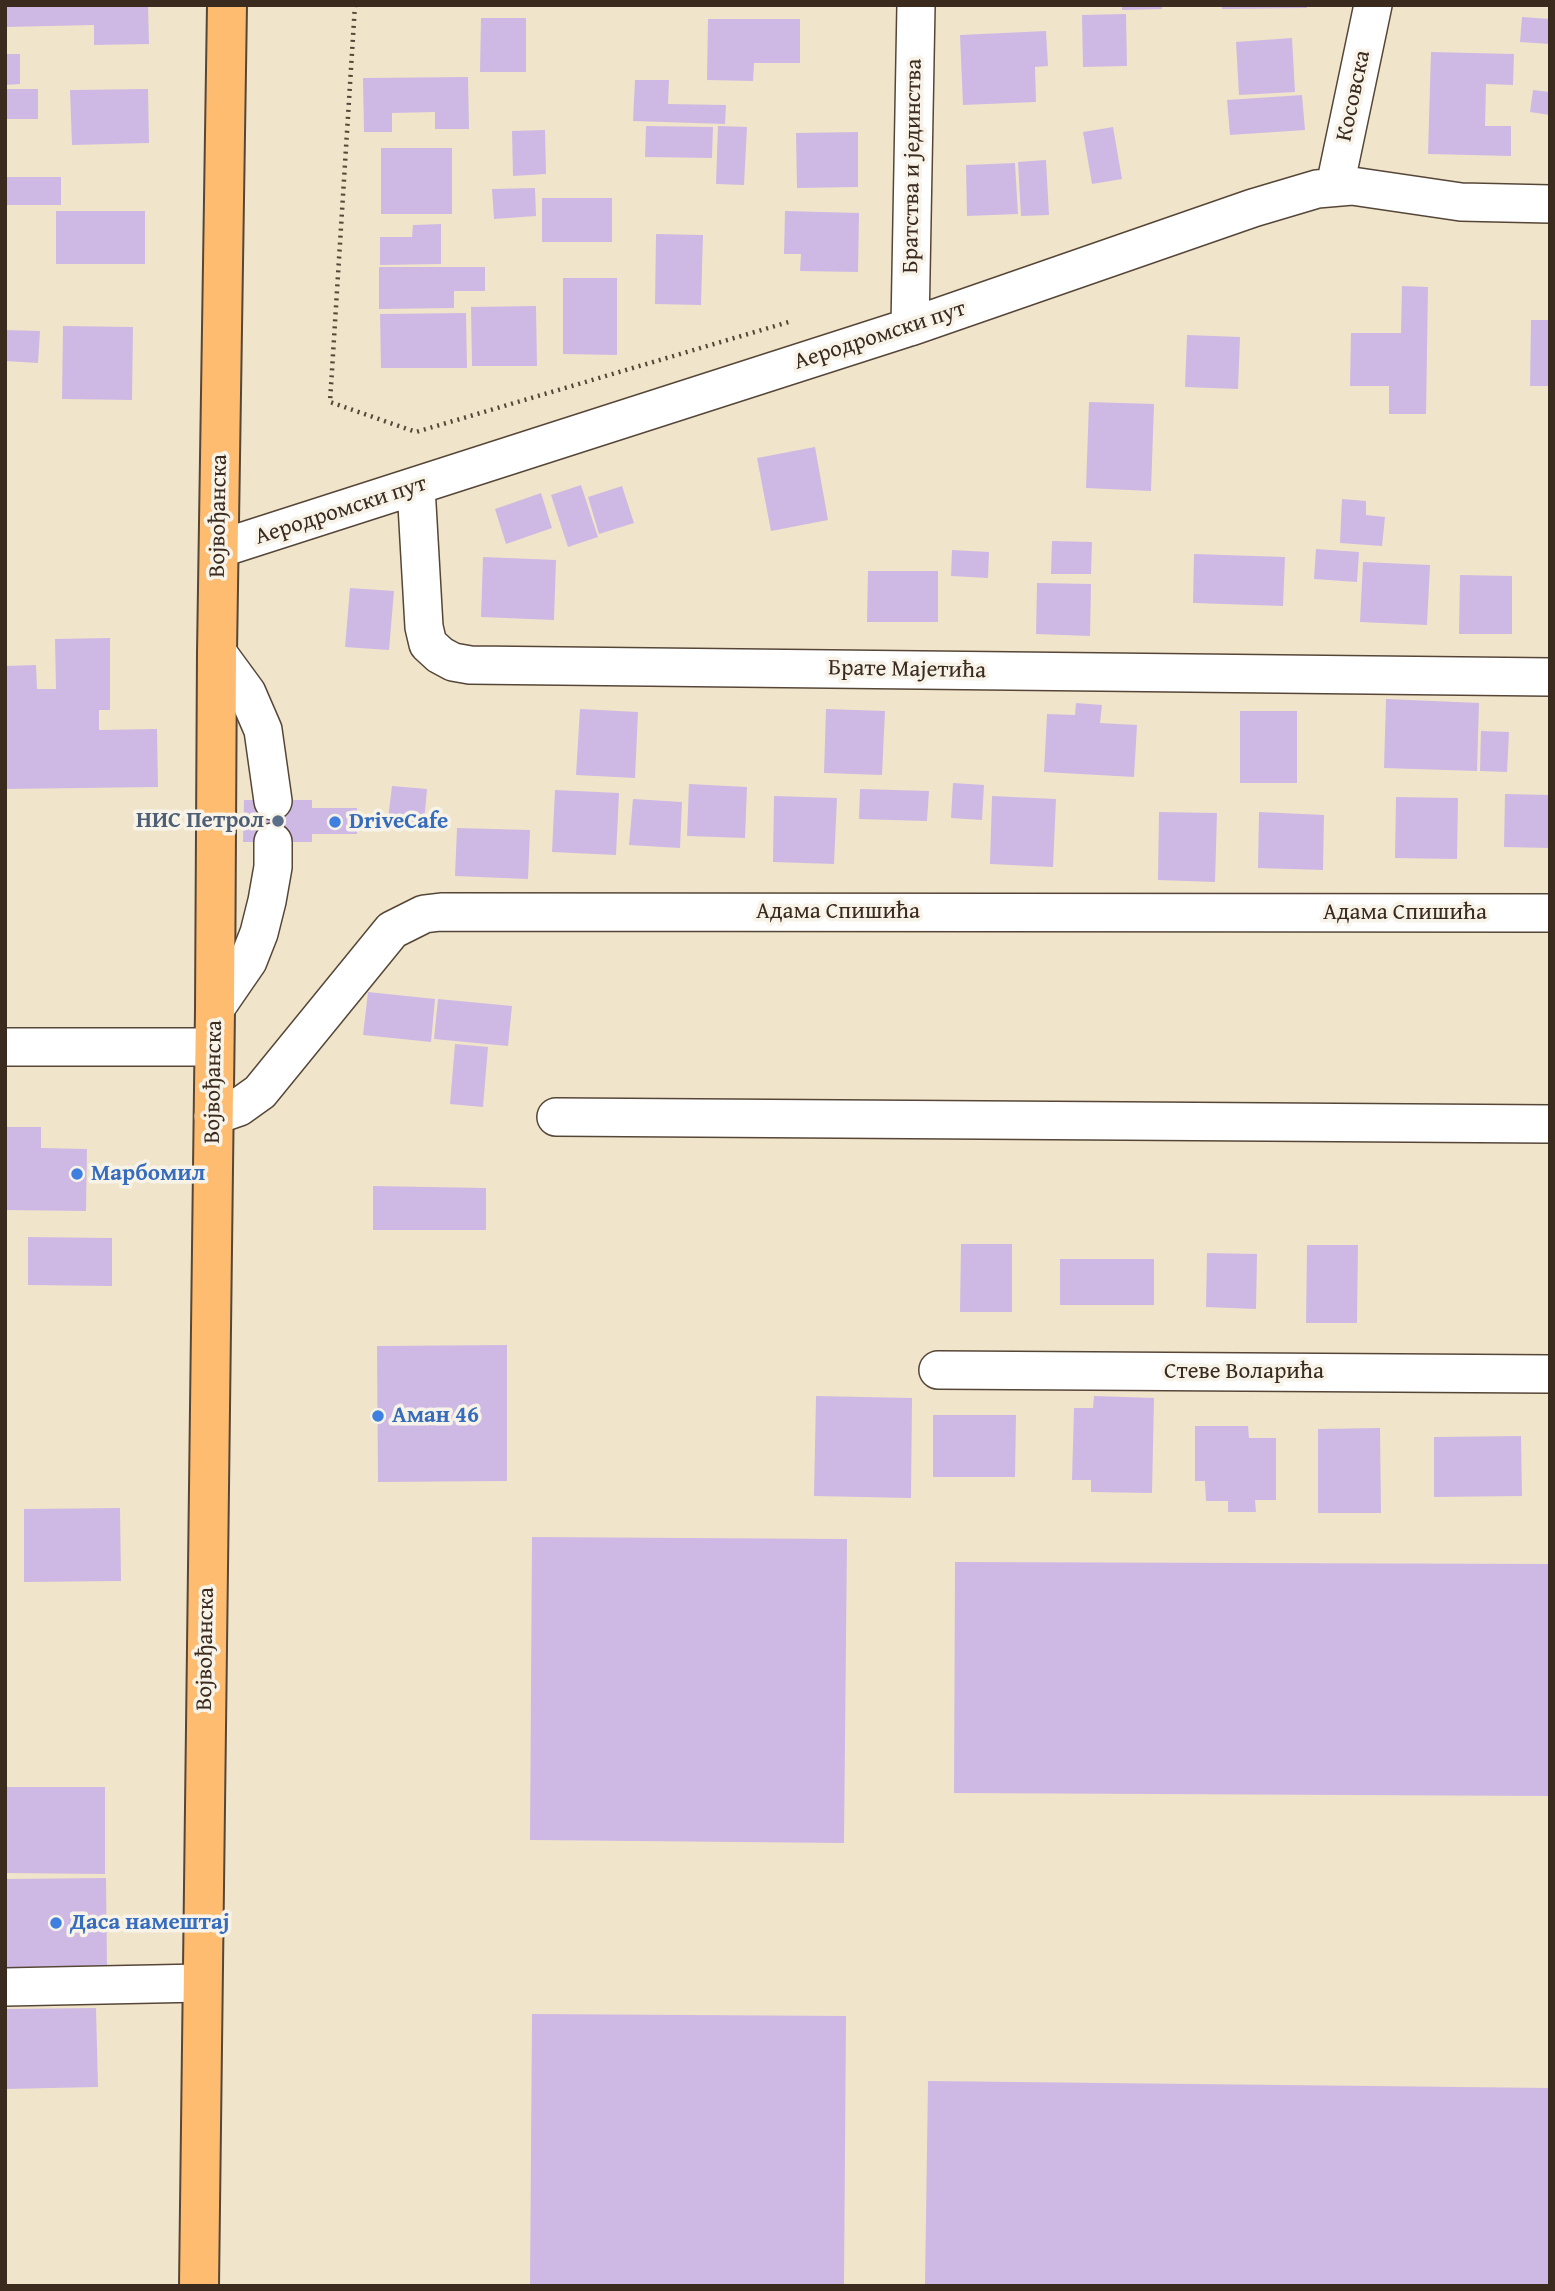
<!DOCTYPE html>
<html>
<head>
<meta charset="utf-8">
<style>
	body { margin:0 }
	#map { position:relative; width:1555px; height:2291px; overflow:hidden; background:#f0e5ca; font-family:"Gentium Book Plus",serif }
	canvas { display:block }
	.frame { position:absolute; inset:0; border:7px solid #3b2a1e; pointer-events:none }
</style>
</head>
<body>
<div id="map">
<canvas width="1555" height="2291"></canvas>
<div class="frame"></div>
</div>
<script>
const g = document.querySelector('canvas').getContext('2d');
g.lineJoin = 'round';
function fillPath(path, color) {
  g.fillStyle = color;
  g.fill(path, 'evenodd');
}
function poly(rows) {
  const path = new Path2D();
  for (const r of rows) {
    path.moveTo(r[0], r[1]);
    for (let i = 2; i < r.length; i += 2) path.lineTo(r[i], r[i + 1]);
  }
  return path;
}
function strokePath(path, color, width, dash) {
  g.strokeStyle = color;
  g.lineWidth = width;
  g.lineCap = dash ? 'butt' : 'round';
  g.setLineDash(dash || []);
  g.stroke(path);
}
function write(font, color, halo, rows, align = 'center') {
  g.font = font + ' "Gentium Book Plus",serif';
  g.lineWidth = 7;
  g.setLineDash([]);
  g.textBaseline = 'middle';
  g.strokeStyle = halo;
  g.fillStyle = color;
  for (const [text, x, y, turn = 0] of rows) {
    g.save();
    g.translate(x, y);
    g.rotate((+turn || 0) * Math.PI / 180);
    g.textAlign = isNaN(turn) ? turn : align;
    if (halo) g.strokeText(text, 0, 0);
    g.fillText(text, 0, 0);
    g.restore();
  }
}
const building = poly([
	[5,5,148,5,149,44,94,45,94,25,5,27],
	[1122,5,1162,5,1162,9,1122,10],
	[1222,5,1307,5,1307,8,1222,9],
	[1126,14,1127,66,1083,67,1082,15],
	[1522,17,1550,19,1550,44,1520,42],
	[481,18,526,18,526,72,480,72],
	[708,19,800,19,800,63,754,63,753,81,707,80],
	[1046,31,1048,66,1035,67,1036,102,963,105,960,35],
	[1292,38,1295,92,1239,95,1236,42],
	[1431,52,1514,54,1513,85,1486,84,1485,126,1511,126,1511,156,1428,154],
	[5,54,20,54,20,84,5,85],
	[468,77,469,129,435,129,435,112,392,113,392,132,364,132,363,78],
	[635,80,669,80,668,104,726,105,725,124,633,121],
	[5,89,38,89,38,119,5,119],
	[148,89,149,143,72,145,70,90],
	[1533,90,1550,92,1550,115,1530,112],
	[1302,95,1305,130,1230,135,1227,100],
	[646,126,713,127,712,158,645,157],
	[718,126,747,127,744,185,716,184],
	[1113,127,1122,179,1092,184,1083,132],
	[545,130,546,174,513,176,512,131],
	[858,132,858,187,797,188,796,133],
	[381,148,452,148,452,214,381,214],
	[1046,160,1049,215,1021,216,1018,162],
	[1015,163,1018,214,967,216,966,165],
	[5,177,61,177,61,205,5,205],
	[535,188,536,216,494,219,492,189],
	[542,198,612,198,612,242,542,242],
	[56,211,145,211,145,264,56,264],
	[785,211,859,213,858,272,800,271,801,254,784,254],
	[441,224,441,264,380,265,380,237,412,237,413,225],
	[656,234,703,235,701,305,655,304],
	[379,267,485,267,485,291,454,291,454,308,379,309],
	[563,278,617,278,617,355,563,354],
	[1402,286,1428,287,1426,414,1389,414,1389,386,1350,386,1351,333,1401,333],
	[536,306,537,366,472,366,471,307],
	[466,313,467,368,381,368,380,314],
	[1531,320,1550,320,1550,386,1530,386],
	[63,326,133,327,132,400,62,399],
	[5,330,40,331,38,363,5,361],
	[1187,335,1240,337,1238,389,1185,387],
	[1089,402,1154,404,1151,491,1086,488],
	[815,447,828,520,771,531,757,458],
	[581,485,598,537,568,547,551,495],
	[622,486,634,523,599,534,588,497],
	[541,493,552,528,506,544,495,509],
	[1342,499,1366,501,1366,515,1385,517,1382,546,1340,543],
	[1052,541,1092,542,1091,574,1051,574],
	[1316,549,1359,552,1357,582,1314,579],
	[952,550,989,552,988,578,951,576],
	[1194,554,1285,557,1283,606,1193,603],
	[483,557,556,560,554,620,481,617],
	[1363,562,1430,565,1427,625,1360,622],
	[868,571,938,571,938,622,867,622],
	[1460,575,1512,576,1512,634,1459,634],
	[1037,583,1091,584,1090,636,1036,634],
	[350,588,394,591,389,650,345,647],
	[110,638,110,710,99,710,99,730,157,729,158,787,5,789,5,666,36,665,37,689,56,689,55,639],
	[1386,699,1479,703,1477,771,1384,768],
	[1076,703,1102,705,1100,723,1137,725,1134,777,1044,772,1047,714,1075,715],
	[580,709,638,712,635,778,576,775],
	[826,709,885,711,882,775,824,773],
	[1240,711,1297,711,1297,783,1240,783],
	[1481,731,1509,732,1507,772,1480,771],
	[953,783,984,785,982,820,951,818],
	[689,784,747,787,745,838,687,836],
	[392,786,427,789,424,823,388,819],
	[860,789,929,791,927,821,859,819],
	[555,790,619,793,616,855,552,852],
	[1505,794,1550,795,1550,848,1504,847],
	[774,796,837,798,834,864,773,862],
	[992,796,1056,799,1053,867,990,864],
	[1396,797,1458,798,1457,859,1395,858],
	[633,799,682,802,680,848,629,845],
	[244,800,312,800,312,808,357,808,357,834,312,834,312,842,243,842],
	[1159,812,1217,813,1215,882,1158,880],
	[1259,812,1324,815,1323,870,1258,868],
	[457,828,530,830,528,879,455,876],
	[368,992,435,999,431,1042,363,1035],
	[438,999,512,1006,508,1046,434,1039],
	[455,1044,488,1047,483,1107,450,1104],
	[5,1127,41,1127,41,1148,87,1149,86,1211,5,1210],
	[373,1186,486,1188,486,1230,373,1230],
	[28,1237,112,1238,112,1286,28,1285],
	[961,1244,1012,1244,1012,1312,960,1312],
	[1307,1245,1358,1245,1357,1323,1306,1323],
	[1207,1253,1257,1254,1256,1309,1206,1307],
	[1060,1259,1154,1259,1154,1305,1060,1305],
	[507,1345,507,1481,378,1482,377,1346],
	[816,1396,912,1398,911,1498,814,1496],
	[1094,1396,1154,1398,1152,1493,1091,1492,1091,1480,1072,1480,1074,1408,1093,1408],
	[933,1415,1016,1415,1015,1477,933,1477],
	[1195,1426,1248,1426,1249,1438,1276,1438,1276,1500,1255,1500,1256,1512,1228,1512,1228,1501,1206,1501,1205,1481,1195,1481],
	[1380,1428,1381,1513,1318,1513,1318,1429],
	[1521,1436,1522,1496,1434,1497,1434,1437],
	[120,1508,121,1581,24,1582,24,1509],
	[532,1537,847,1539,844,1843,530,1840],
	[955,1562,1550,1564,1550,1796,954,1793],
	[5,1787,105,1787,105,1874,5,1873],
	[106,1878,107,1967,5,1969,5,1879],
	[96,2008,98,2087,5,2089,5,2009],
	[532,2014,846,2016,844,2286,530,2286],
	[928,2081,1550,2088,1550,2286,925,2286]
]);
const path = poly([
	[355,5,330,402,416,432,792,321]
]);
const minor = poly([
	[1335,186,1373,5],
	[910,327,916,5],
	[416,487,424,627,428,644,440,655,453,662,470,665,1550,677],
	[219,549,910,327,1253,208,1317,189,1352,186,1461,202,1550,204],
	[217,652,247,693,263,730,273,801],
	[215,1009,248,961,259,933,267,901,273,867,273,842],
	[5,1047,214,1047],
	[213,1116,239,1107,260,1092,392,930,424,914,441,912,1550,913],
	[556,1117,1550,1124],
	[938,1370,1550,1374],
	[5,1987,202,1983]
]);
const major = poly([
	[199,2286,215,1009,217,652,227,5]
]);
const markers = [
	[278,821,7,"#5c6f8a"],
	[335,822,7,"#3f7fe0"],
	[77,1174,7,"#3f7fe0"],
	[378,1416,7,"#3f7fe0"],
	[56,1923,7,"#3f7fe0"]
];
const streetNames = [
	["Косовска",1354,96,-78],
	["Братства и јединства",913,166,-89],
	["Аеродромски пут",880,336,-18],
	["Аеродромски пут",341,511,-18],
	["Војвођанска",219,516,-89],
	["Брате Мајетића",907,670,1],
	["Адама Спишића",838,912],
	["Адама Спишића",1405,913],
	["Војвођанска",214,1082,-89],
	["Стеве Воларића",1244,1372],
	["Војвођанска",206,1649,-89]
];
const serviceNames = [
	["НИС Петрол",264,821]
];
const shopNames = [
	["DriveCafe",349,822],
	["Марбомил",91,1174],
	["Аман 46",392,1416],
	["Даса намештај",70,1923]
];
fillPath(building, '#ceb9e4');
strokePath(minor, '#564638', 40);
strokePath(major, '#564638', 42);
strokePath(path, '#564638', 4.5, [2, 5]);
strokePath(minor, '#fff', 37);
strokePath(major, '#fdbc70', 38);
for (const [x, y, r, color] of markers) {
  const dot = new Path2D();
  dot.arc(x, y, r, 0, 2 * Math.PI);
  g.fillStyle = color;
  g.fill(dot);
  strokePath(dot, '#f7f3e8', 2.5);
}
write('23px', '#3b2a1e', '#f7f3e8', streetNames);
write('bold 23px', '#4e5e75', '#f7f3e8', serviceNames, 'right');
write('bold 23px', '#366cbe', '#f7f3e8', shopNames, 'left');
</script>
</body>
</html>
